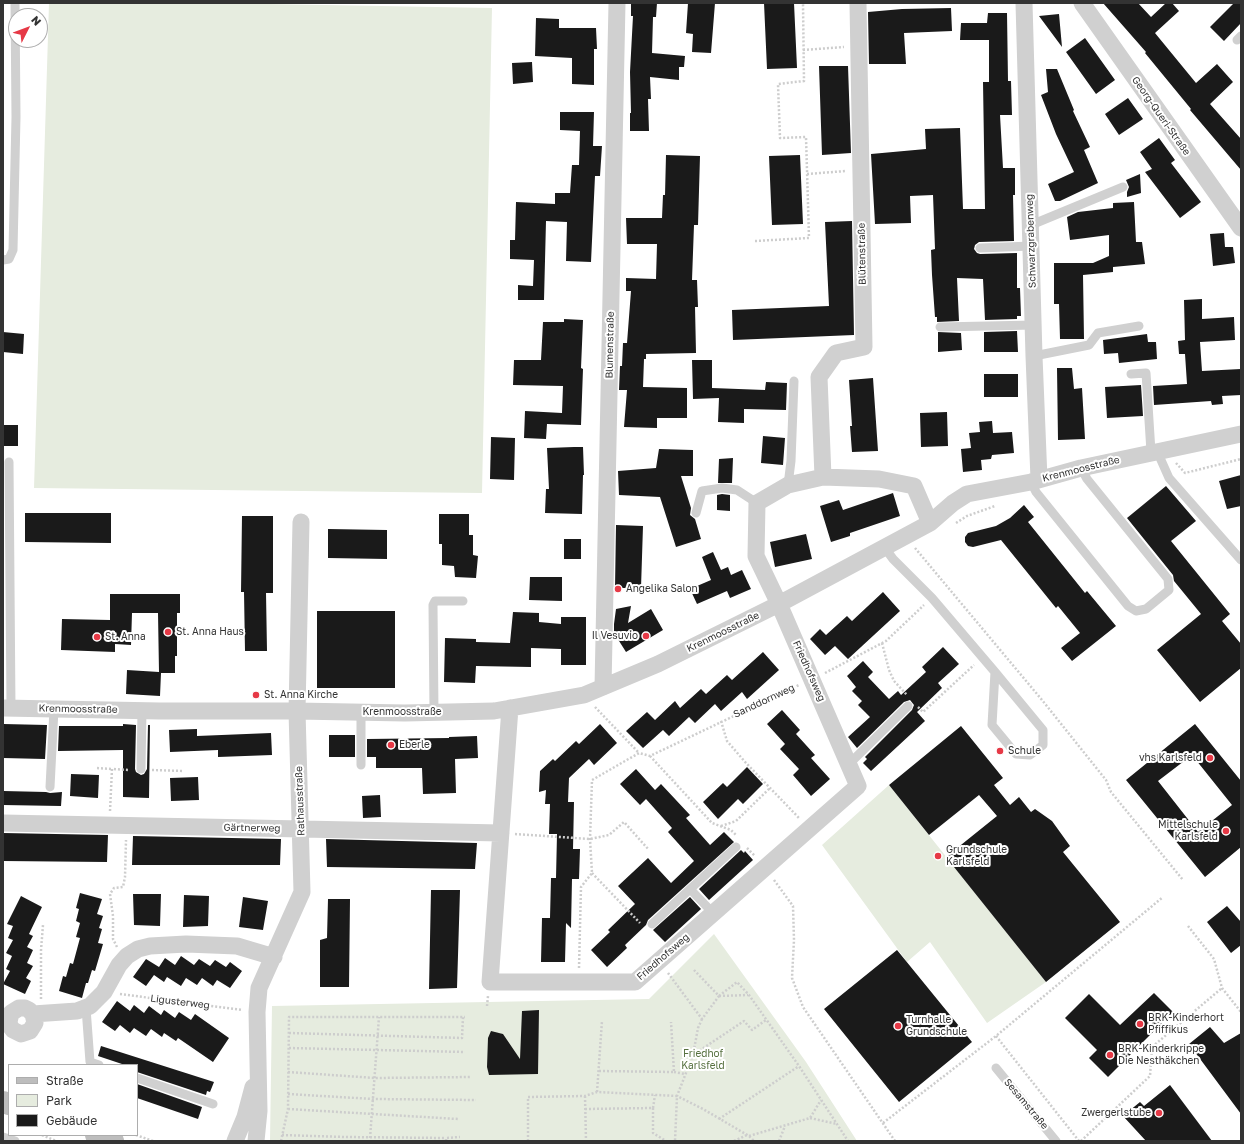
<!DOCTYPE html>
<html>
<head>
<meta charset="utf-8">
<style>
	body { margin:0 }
	#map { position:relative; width:1244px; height:1144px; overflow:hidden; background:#fff; font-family:"Golos Text",sans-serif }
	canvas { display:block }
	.frame { position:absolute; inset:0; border:4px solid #333; pointer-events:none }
	.legend { position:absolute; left:8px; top:1064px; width:130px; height:72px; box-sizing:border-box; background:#fff; border:1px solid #adadad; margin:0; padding:5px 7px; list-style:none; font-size:12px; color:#333 }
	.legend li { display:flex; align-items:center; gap:8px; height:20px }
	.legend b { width:20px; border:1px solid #adadad }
	.north { position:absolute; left:8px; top:8px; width:40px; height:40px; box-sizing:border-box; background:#fff; border:1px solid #adadad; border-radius:50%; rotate:48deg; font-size:11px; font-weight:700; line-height:16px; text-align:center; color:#333 }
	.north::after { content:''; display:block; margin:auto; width:14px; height:18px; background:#e63946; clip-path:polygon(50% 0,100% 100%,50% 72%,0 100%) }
</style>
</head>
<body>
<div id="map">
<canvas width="1244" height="1144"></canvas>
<div class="frame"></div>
<ul class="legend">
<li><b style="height:5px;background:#bdbdbd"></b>Straße</li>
<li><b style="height:11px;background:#e6ecdf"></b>Park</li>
<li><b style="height:11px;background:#1a1a1a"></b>Gebäude</li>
</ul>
<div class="north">N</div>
</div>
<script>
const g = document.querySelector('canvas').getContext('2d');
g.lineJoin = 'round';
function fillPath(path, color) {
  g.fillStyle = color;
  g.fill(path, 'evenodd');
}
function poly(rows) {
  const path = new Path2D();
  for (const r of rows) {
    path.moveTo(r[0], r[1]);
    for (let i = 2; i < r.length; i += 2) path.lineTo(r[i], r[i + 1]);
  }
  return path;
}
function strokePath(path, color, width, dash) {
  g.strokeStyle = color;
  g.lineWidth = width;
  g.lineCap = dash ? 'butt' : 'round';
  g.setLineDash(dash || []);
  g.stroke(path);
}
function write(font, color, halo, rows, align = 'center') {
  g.font = font + ' "Golos Text",sans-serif';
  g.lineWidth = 4;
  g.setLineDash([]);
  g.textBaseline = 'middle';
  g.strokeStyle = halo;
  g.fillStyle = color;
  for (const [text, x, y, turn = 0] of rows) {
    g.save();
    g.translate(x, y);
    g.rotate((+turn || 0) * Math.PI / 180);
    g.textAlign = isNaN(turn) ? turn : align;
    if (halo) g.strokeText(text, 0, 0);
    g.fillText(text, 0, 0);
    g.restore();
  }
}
const green = poly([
	[49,3,214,3,492,8,482,493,34,488],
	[889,785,1046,982,987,1023,930,942,907,962,822,845],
	[714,934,806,1062,857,1141,270,1141,272,1006,649,999]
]);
const building = poly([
	[631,3,657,3,656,17,653,17,652,53,685,56,684,67,679,67,679,80,650,77,651,99,648,99,649,131,630,131,630,113,631,113,630,72,633,16,631,16],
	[688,3,715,3,711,53,692,52,693,34,686,33],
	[764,3,794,3,797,68,767,69],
	[1103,3,1138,3,1151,17,1166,3,1172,3,1179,11,1155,33,1196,83,1217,64,1233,82,1210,104,1241,139,1241,170,1190,110,1191,109,1145,53,1146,52],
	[1234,3,1241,3,1241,23,1224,41,1210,27],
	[951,8,952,31,904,33,906,64,869,64,868,12,902,9],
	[988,13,1007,13,1008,81,1011,81,1012,115,1000,115,1003,168,1015,168,1015,195,1013,195,1014,241,979,242,975,245,974,249,977,253,980,254,1017,253,1017,288,1020,288,1021,316,1017,316,1017,319,985,320,983,279,957,278,959,321,937,322,937,317,935,317,932,275,931,250,935,249,933,195,910,196,911,223,875,224,871,154,926,149,925,129,960,128,963,209,985,209,983,82,989,82,989,40,960,40,961,23,987,23],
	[1059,14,1062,47,1039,16],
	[536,18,559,19,559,28,596,28,597,49,594,49,594,85,572,84,572,58,535,56],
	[1085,38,1115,80,1096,94,1066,52],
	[532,62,533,82,513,84,512,63],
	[819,66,848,66,851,153,822,155],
	[1046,69,1057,69,1074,110,1073,111,1090,147,1084,150,1098,183,1060,201,1055,201,1048,184,1074,172,1056,134,1041,95,1048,92],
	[1128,98,1143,119,1119,135,1105,114],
	[560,112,594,112,593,146,602,146,600,176,595,176,591,262,566,261,567,222,546,221,544,300,518,300,518,285,533,286,534,260,510,259,510,240,515,240,516,202,555,204,555,193,570,193,572,165,579,165,580,131,560,130],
	[1159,138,1175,160,1171,163,1201,202,1180,218,1145,172,1152,169,1140,152],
	[666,155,700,156,698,225,694,225,692,280,697,280,698,307,695,307,696,353,646,354,646,359,644,359,643,387,687,388,687,418,657,418,657,428,624,427,627,390,619,390,620,366,622,366,623,343,627,343,631,291,626,291,626,278,656,279,657,244,627,244,626,218,662,218,663,195,665,195],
	[800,155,803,224,772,225,769,156],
	[1140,174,1141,193,1127,197,1127,192,1129,187,1126,180],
	[1134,202,1136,242,1142,242,1145,264,1113,267,1113,272,1083,275,1084,339,1060,339,1059,304,1054,304,1054,263,1093,263,1109,256,1109,235,1070,240,1067,217,1078,212,1113,208,1113,203],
	[852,221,854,335,733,340,732,310,829,306,825,222],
	[1224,233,1225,247,1233,247,1235,263,1213,266,1210,234],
	[1202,299,1202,319,1234,317,1235,340,1200,342,1202,371,1241,369,1241,395,1222,396,1223,404,1212,405,1211,401,1154,405,1153,386,1187,384,1185,354,1179,354,1178,341,1185,340,1184,300],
	[564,319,583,320,581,368,583,369,581,425,547,424,546,439,524,438,525,411,562,413,563,386,513,385,514,360,541,360,543,322,564,322],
	[1017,331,1018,352,984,352,984,332],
	[3,332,24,334,23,354,3,352],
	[938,332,961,333,962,350,938,352],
	[1147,334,1148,342,1156,342,1157,359,1119,363,1118,353,1104,354,1103,340],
	[692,360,712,360,712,388,765,390,766,382,787,383,786,410,744,409,744,423,718,422,719,398,693,399],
	[1057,368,1072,368,1074,389,1082,388,1085,439,1058,440],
	[984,374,1018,374,1018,397,984,397],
	[873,378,878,451,852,452,850,426,852,426,849,380],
	[1141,385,1143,416,1107,418,1105,387],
	[947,412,948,446,921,447,920,413],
	[992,421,993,433,1012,432,1014,453,992,455,991,459,981,460,982,470,963,472,961,449,971,448,969,433,980,432,979,422],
	[3,425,18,425,18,446,3,446],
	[763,436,785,438,783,465,761,463],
	[491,437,515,438,514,480,490,479],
	[574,447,583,447,584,475,583,475,582,514,545,513,546,489,549,489,547,448],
	[659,449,693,450,693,476,681,476,691,508,690,515,695,519,701,539,676,547,660,497,619,495,618,471,656,468],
	[733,458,732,483,718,483,719,459],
	[1241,475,1241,506,1227,509,1219,481],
	[1166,486,1196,521,1171,541,1230,614,1222,621,1241,644,1241,668,1200,702,1157,650,1201,614,1174,581,1173,575,1127,518],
	[893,493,900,516,850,533,850,536,831,542,820,506,839,500,843,510],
	[722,494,730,495,730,511,717,510,717,495],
	[1024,505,1034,517,1028,522,1085,593,1087,591,1116,626,1072,661,1061,648,1080,633,1058,606,1056,608,1001,540,973,547,968,546,965,542,965,537,968,533,996,526,1010,518],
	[25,513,111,513,111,543,25,542],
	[439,514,469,514,469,535,473,535,473,555,478,556,476,578,455,577,454,566,442,565,442,544,439,544],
	[242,516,273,516,273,593,266,593,267,651,245,651,244,592,241,592],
	[616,525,643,526,641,588,615,588],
	[328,529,387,530,387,559,328,558],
	[806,534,812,559,775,567,770,542],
	[564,539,581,539,581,559,564,559],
	[713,552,721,570,728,567,731,575,742,570,751,589,730,598,727,591,697,604,690,589,711,580,702,557],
	[530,577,562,577,562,601,529,600],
	[883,592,900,611,848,659,835,646,825,655,810,639,820,629,826,635,847,616,852,621],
	[110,594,180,594,180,613,177,613,177,656,175,656,175,673,161,673,160,696,126,694,127,670,159,672,158,613,132,613,131,645,115,644,115,652,61,650,62,619,110,620],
	[631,606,628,623,651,609,663,630,626,652,614,633,614,624,616,609],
	[317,611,395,611,395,688,317,688],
	[513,612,539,613,539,622,561,624,561,617,586,617,586,665,561,665,561,649,531,648,531,667,476,666,475,683,444,682,445,638,476,639,476,642,510,643],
	[943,647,959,664,938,683,942,688,917,712,925,721,871,771,863,763,867,759,865,757,912,710,914,705,910,700,904,702,857,748,848,737,870,717,858,705,862,701,852,691,856,687,847,676,863,661,873,672,868,677,889,699,898,691,901,695,926,672,922,667],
	[763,652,779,670,747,699,742,692,721,711,715,704,695,723,689,717,669,736,663,730,643,748,626,731,647,712,655,720,675,701,680,708,701,689,706,694,727,675,732,680],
	[782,710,800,730,796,734,815,755,811,758,830,779,811,796,793,775,799,769,780,749,785,744,767,724],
	[3,724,47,725,45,759,3,758],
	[123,724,136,725,135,769,136,772,141,775,144,774,147,769,148,725,150,725,149,798,123,797,123,750,58,751,59,726,123,726],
	[600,724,617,743,594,765,589,759,569,778,568,802,574,802,573,849,580,849,579,879,572,879,571,928,566,923,565,962,541,962,542,918,550,918,551,878,556,878,557,834,549,834,550,804,545,804,546,790,539,792,540,771,553,759,555,761,576,741,579,744],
	[1195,724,1241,781,1241,847,1205,877,1126,780],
	[1192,755,1232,805,1198,832,1158,781],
	[961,726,1003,778,994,785,1010,805,1019,797,1031,812,1035,809,1052,821,1070,846,1063,852,1120,922,1046,982,946,857,997,816,979,795,929,835,889,785],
	[197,729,197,736,271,733,272,755,218,757,218,750,170,752,169,730],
	[329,735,355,735,355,757,329,757],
	[477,736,478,758,455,759,456,793,423,794,422,768,376,768,376,757,367,757,367,739,449,738,449,737],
	[747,767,763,784,743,804,738,799,718,819,703,802,723,783,727,787],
	[636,769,655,790,661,784,690,815,686,818,710,845,724,832,734,842,648,920,646,925,625,945,627,948,607,967,591,950,610,932,608,930,635,904,618,886,648,858,671,883,694,861,668,832,672,828,646,799,640,805,620,784],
	[71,774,99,775,98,798,70,796],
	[198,777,199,800,171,801,170,778],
	[3,791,46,792,50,793,62,792,61,806,3,805],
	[380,795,381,817,363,818,362,796],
	[3,833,108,835,107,862,3,861],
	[133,836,281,839,280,865,132,865],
	[326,839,477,843,475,869,327,867],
	[741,850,744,853,745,851,753,860,709,900,699,889],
	[431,890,460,890,457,988,429,989],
	[80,893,102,899,97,914,103,916,99,928,102,929,98,943,103,944,95,971,92,970,88,983,86,983,82,998,59,991,63,976,66,977,70,963,73,964,80,938,76,937,80,923,76,921,79,909,76,908],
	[133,894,161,894,160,926,134,925],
	[184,895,209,896,208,926,183,927],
	[21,896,42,907,29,934,33,936,27,947,33,950,27,963,33,966,26,978,31,981,25,994,3,984,10,971,6,969,12,956,6,953,13,940,8,938,13,926,7,924],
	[243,897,268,901,263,930,239,927],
	[690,897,701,909,665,942,653,930],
	[328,899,350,899,349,987,320,987,320,940,327,938],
	[1227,906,1241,922,1241,945,1231,953,1207,922],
	[897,950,972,1042,899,1102,824,1009],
	[181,956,194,965,199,959,210,966,215,960,226,967,230,962,242,971,230,988,217,980,213,986,202,978,197,985,186,978,181,986,167,977,164,982,154,975,146,986,133,977,146,959,159,967,165,958,175,965],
	[1154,993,1173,1012,1108,1077,1089,1058,1097,1050,1065,1018,1089,994,1120,1025],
	[117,1001,130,1011,134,1005,144,1013,149,1006,161,1015,164,1010,175,1018,179,1012,191,1020,195,1014,229,1038,213,1062,178,1038,176,1041,164,1033,162,1037,151,1029,146,1036,134,1028,130,1033,120,1025,115,1031,102,1022],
	[539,1010,538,1074,489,1075,487,1067,488,1038,491,1031,503,1034,520,1059,522,1011],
	[1210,1027,1224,1043,1241,1033,1241,1114,1189,1044],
	[101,1046,214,1082,210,1092,207,1091,206,1095,137,1072,137,1065,125,1065,98,1056],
	[137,1084,202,1107,198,1119,137,1098],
	[1170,1085,1212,1141,1146,1141,1123,1116,1140,1102,1144,1106]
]);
const path = poly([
	[803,50,844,47],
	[807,174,846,171],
	[755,241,809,238,806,137,780,138,778,84,804,81,803,3],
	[1176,463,1185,473,1241,459],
	[956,523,967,516,995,506],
	[915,548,1042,700,1106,780,1111,792,1183,880],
	[882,643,889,670,894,681,907,695],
	[825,673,886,641,924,605],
	[595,707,639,753],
	[918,707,923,712,974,665],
	[721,721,727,741,746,763,799,818],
	[650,756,712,823,731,830,736,835],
	[97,768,112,769],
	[152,770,184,771],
	[110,811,112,769,129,770],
	[721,826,736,821,770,788],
	[515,834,590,839,609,835,624,822,649,850],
	[747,848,755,856],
	[592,873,640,923],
	[774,880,793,906,794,940,792,978,803,1007,895,1141],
	[1188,926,1214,959,1222,988,1241,1012],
	[117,947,113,939,113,916,110,894,114,888,123,887,125,877,126,840],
	[579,968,581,887,592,873,590,839,592,780,639,753,650,756,799,685],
	[668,973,702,1019,719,996,694,970],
	[120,994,242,1010],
	[719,996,737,982,749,995,799,1066,848,1141],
	[719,996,748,995],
	[41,999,41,950,43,925],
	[487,1006,488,996],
	[702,1019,698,1028,693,1055,677,1096,703,1109,749,1136,754,1141],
	[289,1033,462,1038,463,1017],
	[996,1036,1079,1141],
	[289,1048,465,1052],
	[693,1055,744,1021,752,1030,766,1020],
	[599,1071,674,1072,671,1022],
	[288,1072,375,1078,470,1077],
	[674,1072,685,1074],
	[597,1092,602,1021],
	[288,1094,373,1099,476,1100],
	[585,1096,586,1141],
	[653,1108,653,1133,666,1141],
	[288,1109,458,1119],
	[585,1109,653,1108,655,1095],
	[810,1118,837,1124],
	[719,1119,799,1066],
	[883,1123,996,1036,1163,897],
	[42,1135,56,1141],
	[136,1135,153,1141],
	[282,1135,345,1137,446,1138],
	[749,1136,810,1118,821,1100],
	[370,1138,379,1017],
	[281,1141,288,1109,289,1017,465,1017],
	[446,1141,446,1138,460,1137],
	[528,1141,528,1097,585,1096,597,1092,677,1096,675,1141],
	[734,1141,747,1135],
	[779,1141,785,1126],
	[1081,1141,1150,1076,1152,1047,1222,988]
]);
const service = poly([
	[1237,40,1241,36],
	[1031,225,1123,187],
	[980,248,1031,246],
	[3,260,9,259,13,250,16,117,15,3],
	[940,327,1034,325],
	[1034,356,1089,345,1098,333,1139,326],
	[1131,374,1146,373,1151,452],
	[1157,451,1169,478,1241,560],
	[9,462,11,708],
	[1031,482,1036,492,1128,606,1136,611,1146,609,1169,590,1168,579,1087,479,1081,468],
	[788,485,791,461,794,381],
	[696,513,702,491,722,488,737,490,757,503],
	[885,548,893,559,932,598,995,672,1043,730,1043,745,1030,755,1016,754,992,725,995,672],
	[361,712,361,765],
	[434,713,433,605,435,601,463,601],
	[849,764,908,706],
	[141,769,142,710],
	[50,787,54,709],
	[690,889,713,913],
	[652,924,736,847],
	[86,1008,90,1062,99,1065],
	[996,1068,1056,1141],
	[137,1078,213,1104],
	[3,1137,15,1141]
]);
const minor = poly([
	[1024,3,1034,356,1039,479],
	[1082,3,1241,228],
	[823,477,819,377,836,353,864,347,858,3],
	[603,687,617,3],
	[3,708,160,711,297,711,405,713,494,711,584,695,658,664,779,604,930,523,953,503,967,494,1031,482,1081,468,1241,434],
	[510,708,490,982,635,982,858,786,779,604,756,556,757,503,788,485,823,477,879,479,914,486,930,523],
	[3,823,501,833],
	[33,1014,35,1023,30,1031,21,1034,13,1030,10,1026,9,1022,11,1013,19,1008,25,1008,29,1010,33,1014,77,1011,90,1006,104,992,119,965,127,956,138,949,150,946,186,944,237,946,274,957],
	[235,1141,245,1117,253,1087],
	[256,1141,259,1111,257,1012,259,988,302,892,297,711,301,522]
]);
const secondary = poly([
	[3,1102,9,1104],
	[96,1135,113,1141]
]);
const markers = [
	[618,589,4,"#e63946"],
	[168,632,4,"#e63946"],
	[646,636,4,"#e63946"],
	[97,637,4,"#e63946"],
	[256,695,4,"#e63946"],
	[391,745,4,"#e63946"],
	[1000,751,4,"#e63946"],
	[1210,758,4,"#e63946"],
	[1226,831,4,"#e63946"],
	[938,856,4,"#e63946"],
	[1140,1024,4,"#e63946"],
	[898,1026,4,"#e63946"],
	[1110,1055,4,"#e63946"],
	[1159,1113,4,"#e63946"]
];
const streetNames = [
	["Georg-Queri-Straße",1161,116,55],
	["Schwarzgrabenweg",1031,241,-92],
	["Blütenstraße",862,254,-91],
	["Blumenstraße",610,345,-89],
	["Krenmoosstraße",1081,469,-14],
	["Krenmoosstraße",723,632,-26],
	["Friedhofsweg",809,671,66],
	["Sanddornweg",764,701,-25],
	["Krenmoosstraße",78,709,1],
	["Krenmoosstraße",402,712],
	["Rathausstraße",300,801,-92],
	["Gärtnerweg",252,828,1],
	["Friedhofsweg",663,957,-41],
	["Ligusterweg",180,1002,7],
	["Sesamstraße",1026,1104,50]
];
const poiNames = [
	["Angelika Salon",626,589],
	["St. Anna Haus",176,632],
	["Il Vesuvio",638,636,"right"],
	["St. Anna",105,637],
	["St. Anna Kirche",264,695],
	["Eberle",399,745],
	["Schule",1008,751],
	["vhs Karlsfeld",1202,758,"right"],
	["Mittelschule",1218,825,"right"],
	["Karlsfeld",1218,837,"right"],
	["Grundschule",946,850],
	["Karlsfeld",946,862],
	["BRK-Kinderhort",1148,1018],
	["Pfiffikus",1148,1030],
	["Turnhalle",906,1020],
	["Grundschule",906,1032],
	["BRK-Kinderkrippe",1118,1049],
	["Die Nesthäkchen",1118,1061],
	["Zwergerlstube",1151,1113,"right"]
];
const parkNames = [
	["Friedhof",703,1054],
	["Karlsfeld",703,1066]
];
fillPath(green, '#e6ecdf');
fillPath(building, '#1a1a1a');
strokePath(path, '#cdcdcd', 2.5, [2, 2]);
strokePath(service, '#d0d0d0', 9);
strokePath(minor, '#d0d0d0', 17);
strokePath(secondary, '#bdbdbd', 22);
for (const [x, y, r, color] of markers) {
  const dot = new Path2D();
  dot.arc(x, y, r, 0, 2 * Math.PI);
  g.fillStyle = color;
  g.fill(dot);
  strokePath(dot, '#fff', 1.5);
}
write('10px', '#333', '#fff', streetNames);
write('10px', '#333', '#fff', poiNames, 'left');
write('10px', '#56703f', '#fff', parkNames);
</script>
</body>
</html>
